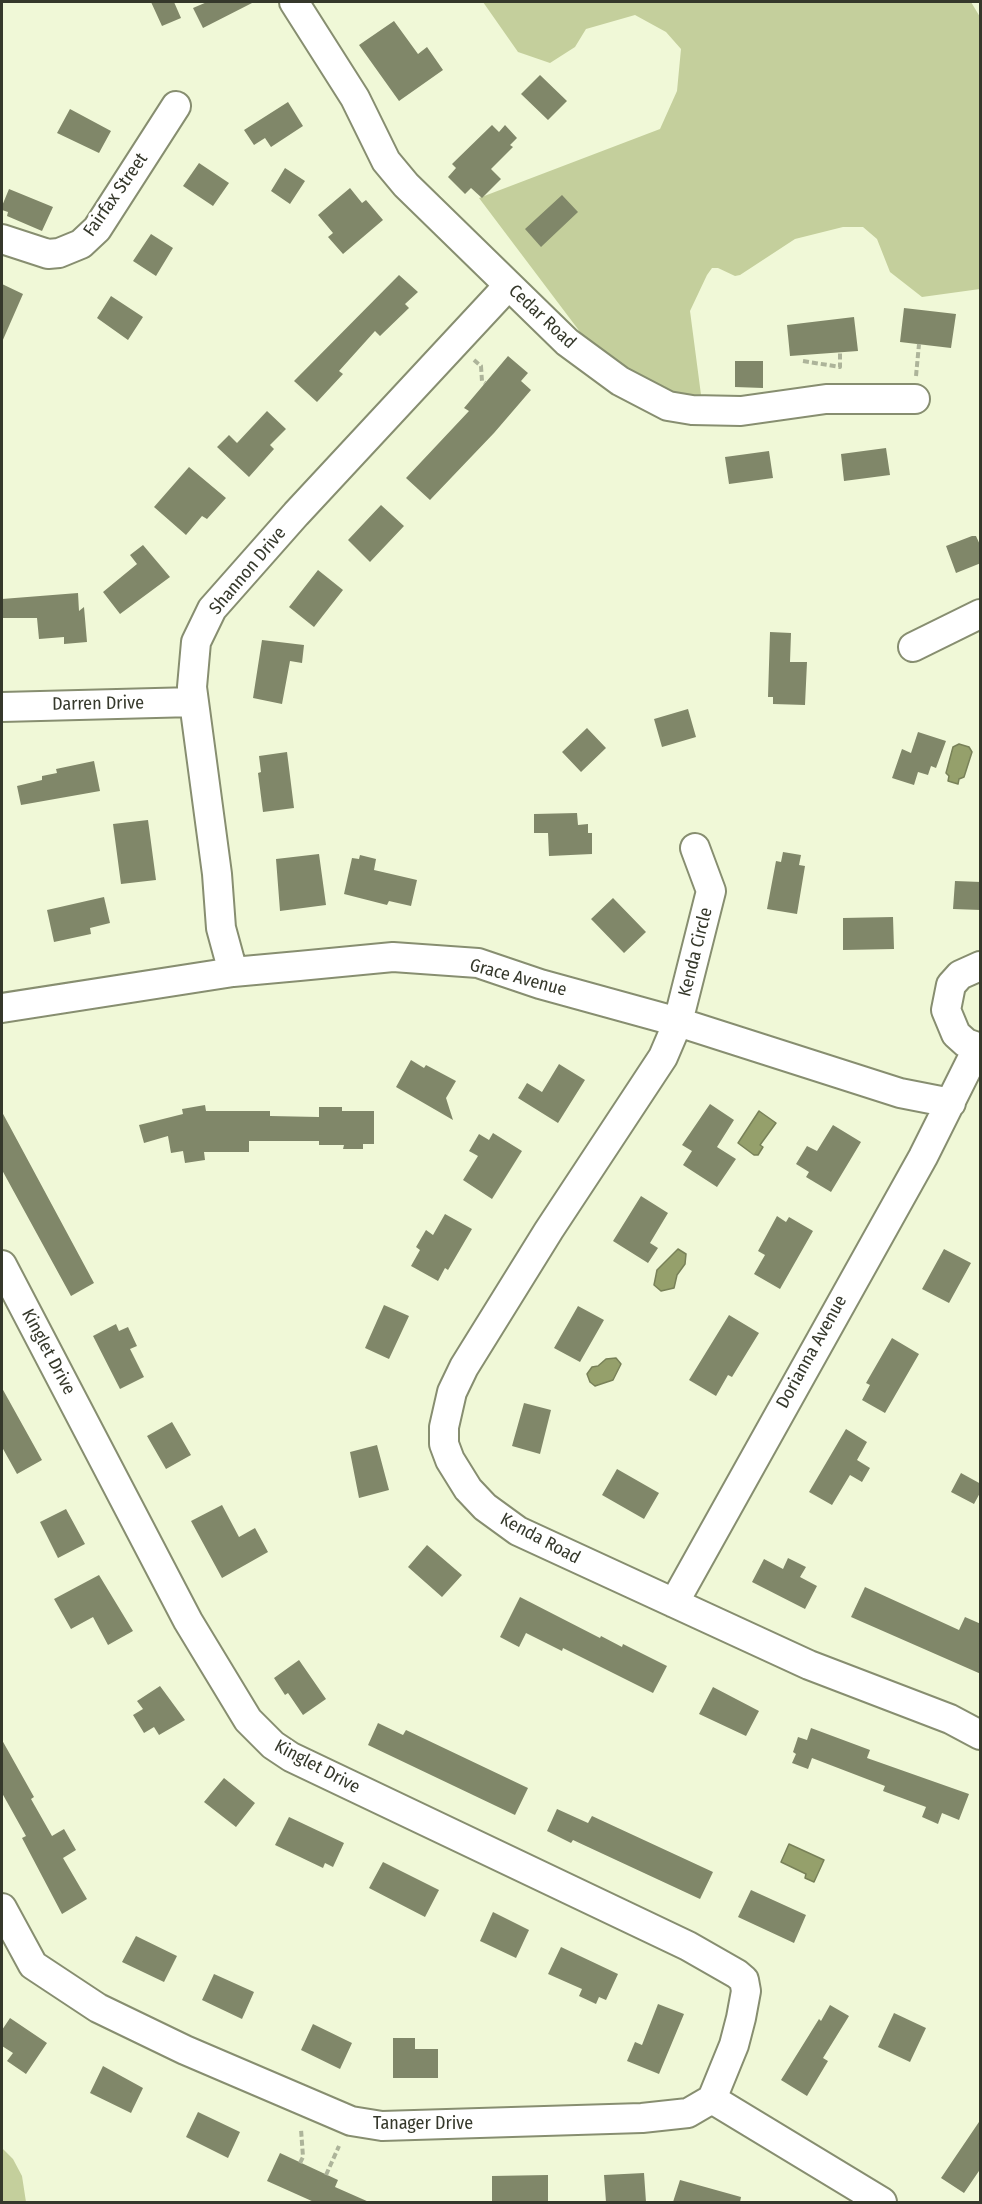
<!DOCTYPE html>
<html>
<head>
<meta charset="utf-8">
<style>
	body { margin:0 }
	#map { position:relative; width:982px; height:2204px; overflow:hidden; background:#f0f8d7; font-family:"Fira Sans Condensed",sans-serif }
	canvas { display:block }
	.frame { position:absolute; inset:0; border:3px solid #35382b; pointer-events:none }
</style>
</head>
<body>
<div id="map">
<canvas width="982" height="2204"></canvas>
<div class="frame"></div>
</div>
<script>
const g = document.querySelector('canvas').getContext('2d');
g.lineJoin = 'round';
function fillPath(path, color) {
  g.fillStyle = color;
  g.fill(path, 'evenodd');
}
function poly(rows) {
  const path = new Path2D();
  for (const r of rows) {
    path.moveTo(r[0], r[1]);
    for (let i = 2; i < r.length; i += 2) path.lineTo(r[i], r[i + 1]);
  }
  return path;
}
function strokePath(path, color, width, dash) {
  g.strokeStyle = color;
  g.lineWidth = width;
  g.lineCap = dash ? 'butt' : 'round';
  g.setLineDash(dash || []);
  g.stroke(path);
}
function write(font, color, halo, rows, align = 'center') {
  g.font = font + ' "Fira Sans Condensed",sans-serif';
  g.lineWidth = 5;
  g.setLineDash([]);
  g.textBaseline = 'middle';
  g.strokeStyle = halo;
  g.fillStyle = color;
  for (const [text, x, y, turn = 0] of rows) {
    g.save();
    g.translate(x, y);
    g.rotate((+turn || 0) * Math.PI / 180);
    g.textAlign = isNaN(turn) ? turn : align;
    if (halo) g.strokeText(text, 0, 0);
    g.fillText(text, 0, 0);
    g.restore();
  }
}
const green = poly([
	[483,2,971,2,980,17,980,289,922,297,890,272,877,239,863,227,843,227,795,239,740,275,735,276,718,268,712,268,707,275,690,311,703,410,605,365,479,198,660,129,677,91,681,49,666,32,635,15,586,29,575,47,550,63,518,52],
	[2,2148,13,2159,22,2176,26,2202,2,2202]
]);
const water = poly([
	[959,744,969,747,972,752,964,777,959,779,958,784,948,781,949,776,946,773,953,747,959,744],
	[759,1111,776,1123,760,1145,763,1147,758,1155,754,1155,738,1143,759,1111],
	[678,1249,686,1254,685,1264,677,1275,674,1288,661,1291,654,1285,657,1270,678,1249],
	[616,1358,621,1364,613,1380,595,1386,590,1382,587,1374,592,1367,598,1366,606,1359,616,1358],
	[789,1844,824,1860,814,1882,805,1878,806,1874,781,1862,789,1844]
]);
const building = poly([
	[151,2,174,2,181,18,162,26],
	[207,2,254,2,203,28,193,8],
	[394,21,418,54,427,47,443,70,399,101,359,45],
	[540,75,567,101,548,120,521,94],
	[288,102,303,126,271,147,265,138,254,145,244,130],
	[70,109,111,131,99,153,57,133],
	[492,125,499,132,505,125,517,138,510,145,513,147,491,169,501,179,482,198,471,188,465,194,448,177,456,168,452,164],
	[199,163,229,183,213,206,183,186],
	[285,168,305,181,290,204,271,191],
	[350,188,362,203,366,200,383,220,343,254,328,237,333,233,318,215],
	[9,189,53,207,42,231,7,216,8,212,2,210,2,206],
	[562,195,578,212,541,247,525,229],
	[151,234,173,248,156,276,133,261],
	[399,275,418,292,405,304,409,308,380,336,375,331,339,371,343,374,317,402,294,381],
	[2,284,23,294,2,342],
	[111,296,143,317,128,340,97,318],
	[904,308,956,314,951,348,900,342],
	[854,317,858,351,790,356,787,325],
	[508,356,528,373,521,381,531,390,494,433,430,500,406,478,469,411,464,408],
	[735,361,763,361,763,388,735,387],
	[267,411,286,429,270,445,274,449,249,477,217,447,229,435,237,443],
	[886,448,890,475,844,481,841,454],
	[769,451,773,478,729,484,725,457],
	[189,467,226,498,207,519,202,516,186,535,154,507],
	[381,505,404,526,370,562,348,540],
	[972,536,976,536,981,547,981,563,956,573,946,546],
	[143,545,170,577,120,614,103,592,137,564,130,555],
	[318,570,343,590,314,627,289,607],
	[78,593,79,611,84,607,87,642,64,644,64,637,39,639,37,618,2,618,2,599],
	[770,632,791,633,790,662,807,662,805,705,773,704,773,697,768,697],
	[262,640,304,645,302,663,290,661,282,704,253,698],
	[688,709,696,737,662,747,654,719],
	[587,728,606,748,581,772,562,752],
	[918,732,946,741,936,768,931,766,928,775,918,772,914,785,892,778,902,749,911,753],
	[287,752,294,808,263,812,258,773,261,772,259,756],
	[94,761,100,791,21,805,17,786,42,780,42,776,57,773,56,769],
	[577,813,578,825,588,824,588,833,592,833,592,854,549,856,548,833,534,833,534,814],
	[148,820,156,880,121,884,113,824],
	[783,852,801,855,799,865,805,866,797,914,767,909,776,861,781,862],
	[319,854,326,905,280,911,276,859],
	[360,855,376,859,374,870,417,880,411,906,389,901,387,905,344,894,352,858,359,859],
	[955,881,981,882,981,910,953,909],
	[104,897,110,923,90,928,91,934,54,942,47,910],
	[613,898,646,932,624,953,591,919],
	[893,917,894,949,843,950,843,918],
	[411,1060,424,1068,426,1065,456,1081,446,1098,453,1120,396,1087],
	[559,1064,585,1080,558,1123,518,1098,527,1083,542,1092],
	[710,1104,734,1120,717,1147,736,1159,717,1187,683,1165,692,1151,682,1145],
	[205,1105,206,1111,270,1111,270,1116,319,1117,319,1107,342,1107,342,1111,374,1111,374,1144,363,1144,363,1149,343,1149,344,1145,319,1145,319,1141,249,1141,249,1152,204,1152,205,1160,185,1163,183,1151,171,1153,168,1136,144,1143,139,1125,183,1114,182,1109],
	[2,1112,94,1283,71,1296,2,1170],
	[833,1125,861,1142,831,1192,806,1177,809,1172,796,1164,807,1146,817,1151],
	[493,1133,522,1151,492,1199,463,1180,478,1156,469,1151,479,1134,489,1140],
	[641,1196,668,1213,650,1243,658,1248,648,1263,613,1241],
	[445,1214,472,1229,448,1270,445,1268,438,1281,411,1266,420,1250,416,1247,426,1230,433,1235],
	[777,1216,786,1222,789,1217,813,1231,780,1289,754,1274,765,1255,758,1251],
	[944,1249,971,1263,949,1303,922,1289],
	[384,1305,409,1316,389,1359,365,1348],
	[578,1306,604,1320,580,1362,554,1348],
	[729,1315,759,1333,732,1377,728,1375,716,1396,689,1380],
	[116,1324,119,1331,128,1327,137,1346,130,1349,144,1377,120,1389,93,1336],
	[892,1338,919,1354,885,1413,862,1400,870,1385,866,1383],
	[2,1388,42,1460,17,1474,2,1447],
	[524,1403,551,1410,540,1454,512,1446],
	[172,1422,191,1455,166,1469,147,1436],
	[846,1429,867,1442,857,1460,870,1468,862,1482,850,1475,832,1505,809,1492],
	[377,1445,389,1490,359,1498,350,1452],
	[617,1469,659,1493,644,1519,602,1495],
	[961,1473,981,1484,981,1491,974,1504,951,1492],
	[222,1505,239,1537,255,1528,268,1552,222,1578,191,1521],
	[66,1509,85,1544,58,1558,40,1522],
	[427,1545,462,1575,442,1597,408,1567],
	[788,1558,806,1567,800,1577,817,1586,805,1609,752,1582,764,1559,783,1569],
	[99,1575,133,1631,108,1645,93,1617,71,1629,54,1599],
	[865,1587,959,1630,965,1617,981,1624,981,1674,851,1617],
	[520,1597,600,1638,601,1636,622,1647,623,1644,667,1666,653,1693,563,1648,562,1651,526,1633,519,1647,500,1637],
	[299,1660,326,1699,303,1715,288,1693,285,1695,274,1678],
	[160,1686,185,1720,159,1735,154,1727,144,1733,133,1715,143,1709,137,1701],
	[713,1687,759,1711,746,1736,699,1714],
	[378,1723,403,1735,406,1730,528,1788,515,1815,368,1745],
	[811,1728,870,1750,867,1758,969,1794,959,1820,942,1813,938,1824,922,1817,926,1807,883,1791,885,1786,812,1758,808,1769,792,1763,796,1754,793,1752,798,1737,807,1740],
	[2,1740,34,1797,31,1799,52,1836,64,1829,76,1850,63,1858,87,1899,62,1914,22,1838,26,1836,2,1793],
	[224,1778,255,1803,236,1827,204,1802],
	[557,1809,588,1823,592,1816,713,1872,700,1899,573,1840,571,1843,547,1831],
	[289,1817,344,1843,333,1867,325,1863,323,1868,275,1845],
	[383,1862,439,1890,425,1917,369,1888],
	[751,1890,806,1915,794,1943,738,1917],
	[493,1912,529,1930,516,1958,480,1941],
	[136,1936,177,1956,164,1982,122,1962],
	[561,1947,618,1974,606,2000,599,1997,596,2004,579,1996,582,1989,548,1974],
	[214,1974,254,1992,242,2019,202,2000],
	[658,2004,684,2014,659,2074,627,2061,635,2042,642,2045],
	[830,2005,849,2016,823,2058,828,2061,807,2096,781,2080,819,2019,821,2021],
	[894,2013,926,2028,910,2062,878,2047],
	[10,2018,47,2043,26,2074,7,2061,13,2053,2,2046,2,2030],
	[313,2024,352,2043,340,2069,301,2050],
	[393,2038,415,2038,415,2049,438,2049,438,2078,393,2078],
	[103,2066,143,2088,131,2113,90,2093],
	[198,2112,240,2132,228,2158,186,2137],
	[981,2119,981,2168,964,2193,941,2178],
	[280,2153,338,2180,335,2187,369,2202,314,2202,267,2181],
	[644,2173,646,2202,606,2202,604,2175],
	[548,2175,548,2202,492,2202,492,2176],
	[680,2180,741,2197,740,2202,673,2202]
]);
const path = poly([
	[474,360,481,366,482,381,485,383],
	[803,361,840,367,840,353],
	[916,376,919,344],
	[300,2163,303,2157,301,2129],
	[326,2175,339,2146]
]);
const minor = poly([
	[294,2,355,98,386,161,406,185,567,342,620,381,668,406,692,410,741,411,826,399,915,399],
	[2,239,48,254,59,253,81,244,97,229,176,106],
	[913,647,980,614],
	[2,707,194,702],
	[695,848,711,891,678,1022,663,1057,549,1230,464,1367,452,1392,444,1427,444,1444,450,1460,468,1489,485,1507,518,1531,809,1665,950,1719,980,1735],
	[980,966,960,975,951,985,946,1010,956,1034,966,1043,980,1048],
	[233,972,221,928,217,874,192,687,196,642,212,609,296,514,508,286],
	[2,1008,233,972,299,966,393,957,478,963,540,984,678,1022,900,1093,951,1103],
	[2,1265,188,1621,248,1720,273,1745,291,1757,688,1946,737,1974,744,1980,746,1991,741,2018,734,2045,712,2099],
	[674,1603,923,1157,978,1047],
	[2,1908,33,1965,98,2008,185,2050,351,2121,382,2126,642,2118,688,2113,712,2099,882,2202]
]);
const streetNames = [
	["Fairfax Street",116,195,-55],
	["Cedar Road",542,317,43],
	["Shannon Drive",248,571,-50],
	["Darren Drive",98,704,-1],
	["Kenda Circle",696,952,-76],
	["Grace Avenue",518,978,15],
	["Kinglet Drive",48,1352,62],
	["Dorianna Avenue",812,1352,-61],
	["Kenda Road",540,1539,28],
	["Kinglet Drive",317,1767,28],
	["Tanager Drive",423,2124]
];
fillPath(green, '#c4cf9c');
fillPath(water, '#95a06b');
strokePath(water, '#788158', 1.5);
fillPath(building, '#808769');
strokePath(minor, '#878e70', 32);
strokePath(path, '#adb49a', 4, [6, 3]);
strokePath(minor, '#fff', 28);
write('18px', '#35382b', '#fff', streetNames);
</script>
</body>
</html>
